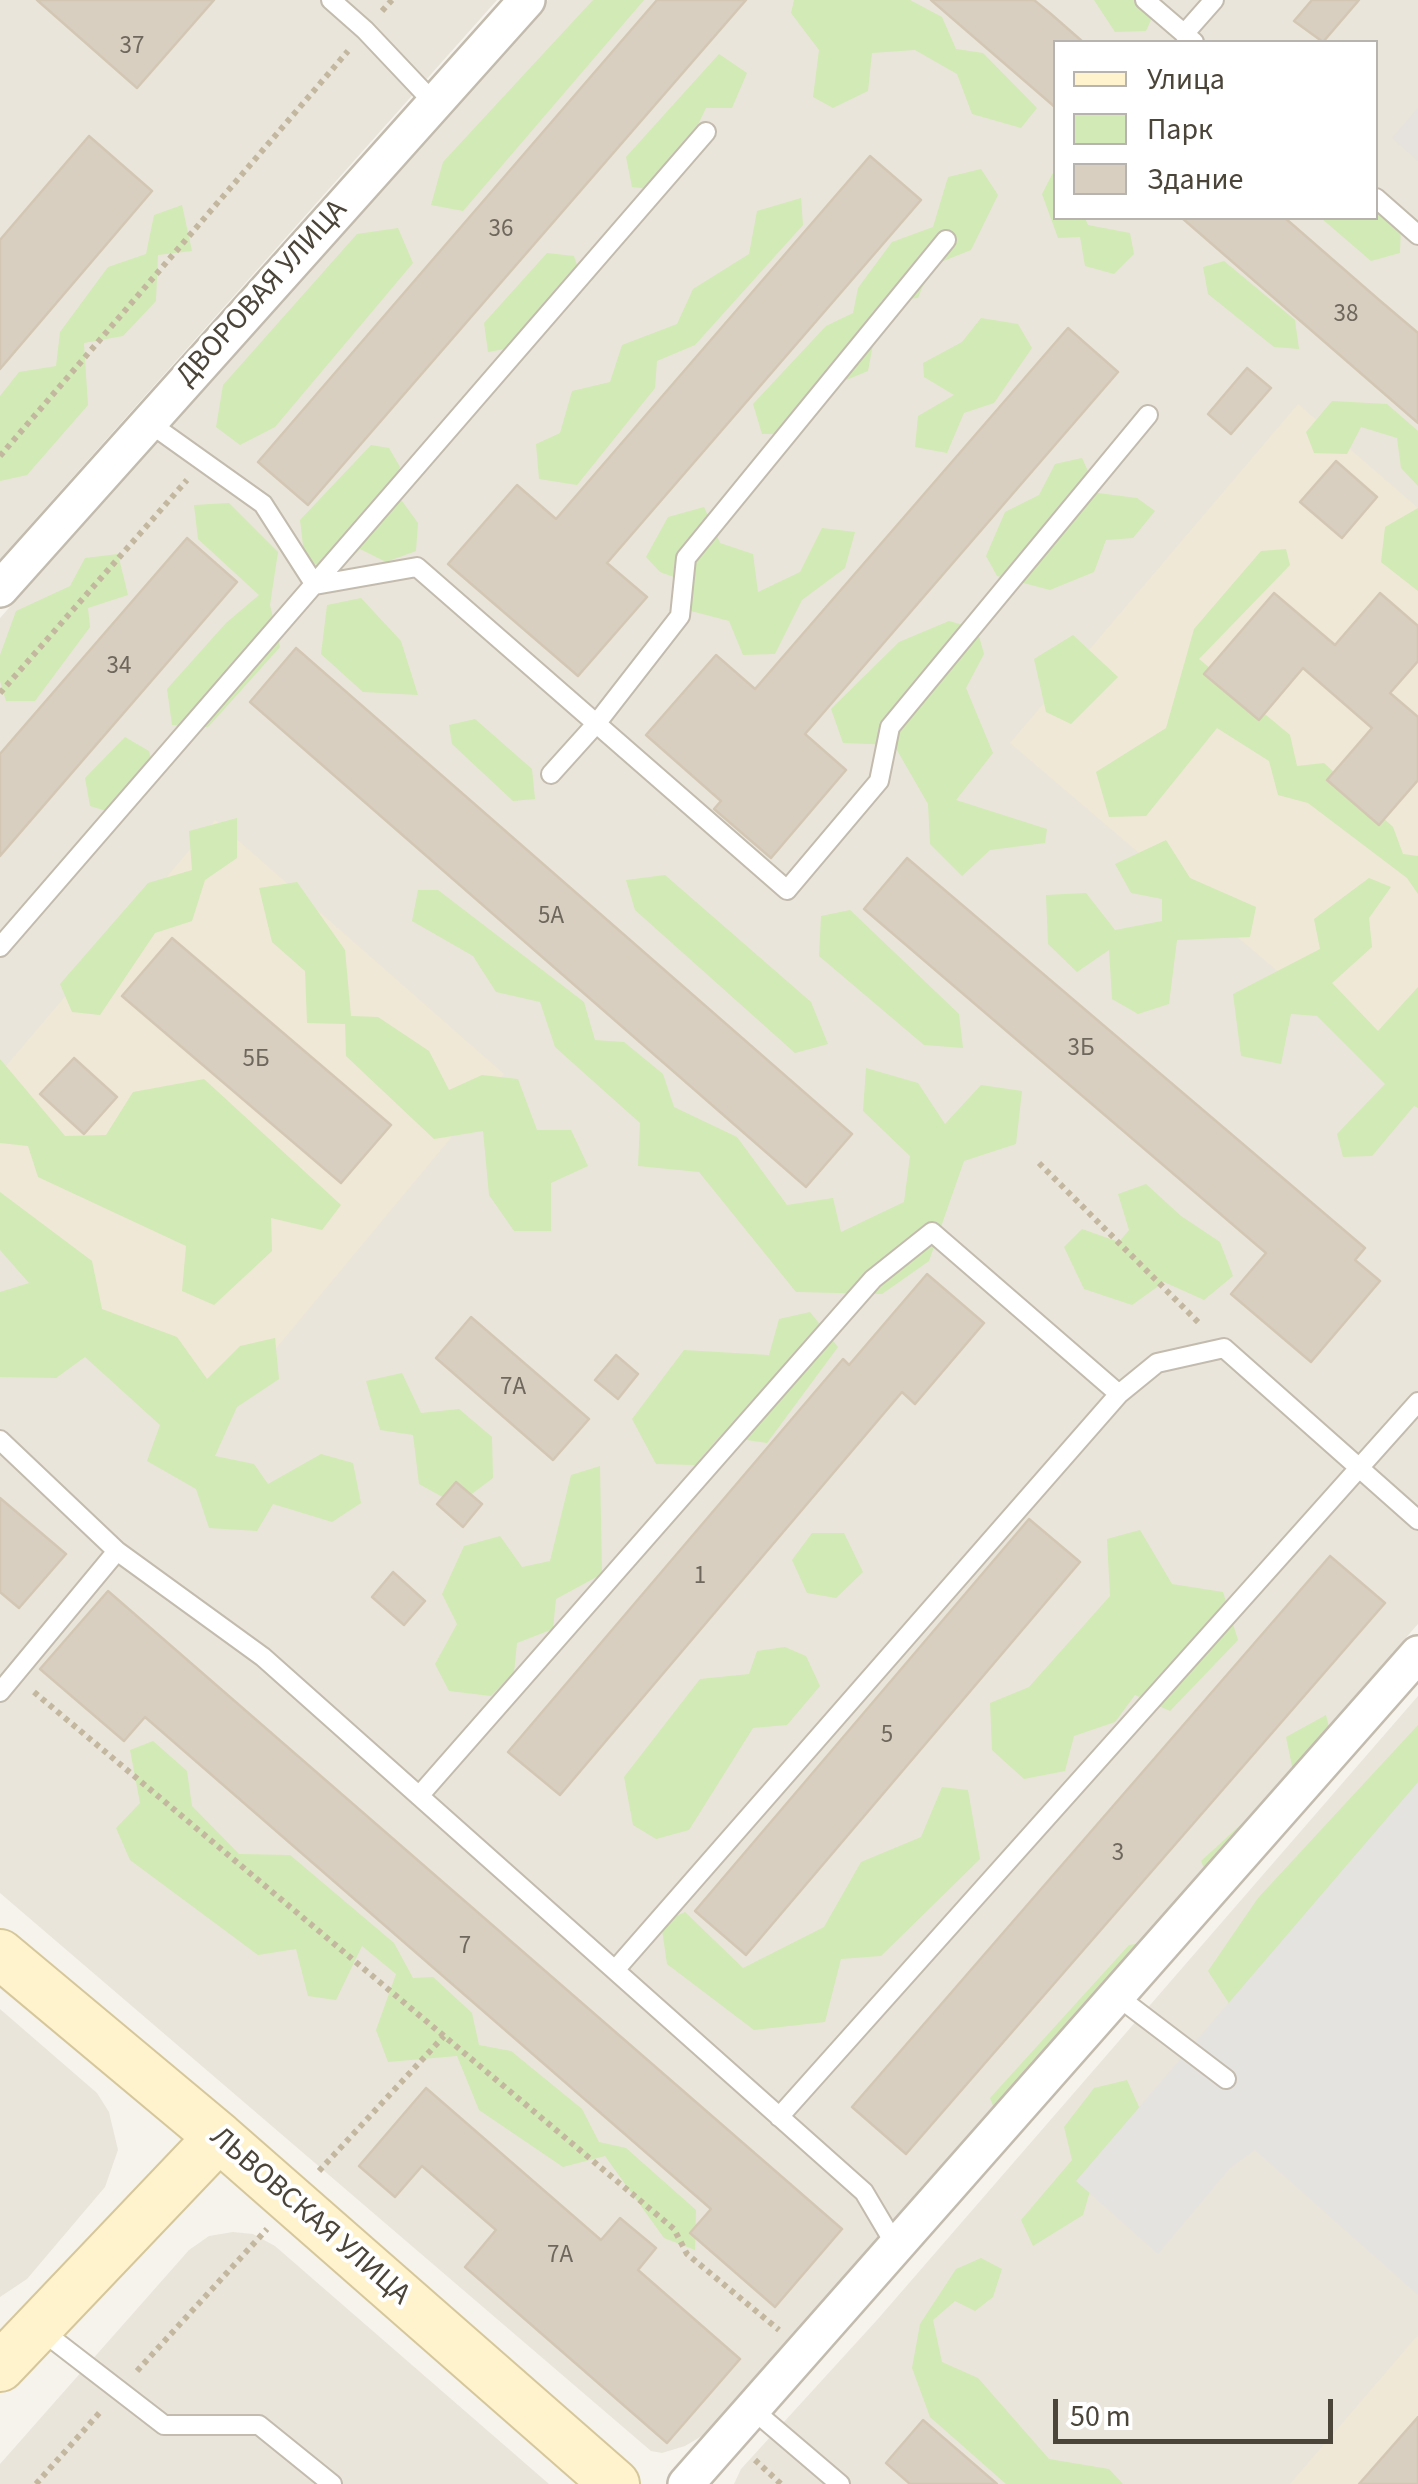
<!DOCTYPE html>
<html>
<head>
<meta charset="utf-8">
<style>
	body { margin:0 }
	#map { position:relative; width:1418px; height:2484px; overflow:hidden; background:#f6f3ec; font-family:"Source Sans 3",sans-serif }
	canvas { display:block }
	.legend { position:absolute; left:1053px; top:40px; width:325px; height:180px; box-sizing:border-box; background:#fff; border:2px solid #b7b4b0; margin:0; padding:12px 18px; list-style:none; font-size:30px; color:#4b4439 }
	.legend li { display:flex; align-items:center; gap:20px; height:50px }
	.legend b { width:50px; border:2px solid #b7b4b0 }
	.scale { position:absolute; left:1053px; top:2399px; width:280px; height:45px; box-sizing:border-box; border:5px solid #4b4439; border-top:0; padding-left:12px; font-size:30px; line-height:35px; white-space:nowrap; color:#4b4439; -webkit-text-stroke:8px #fff; paint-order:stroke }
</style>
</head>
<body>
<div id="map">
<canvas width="1418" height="2484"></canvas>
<ul class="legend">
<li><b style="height:12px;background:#fff3cd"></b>Улица</li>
<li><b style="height:28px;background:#d2eab5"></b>Парк</li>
<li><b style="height:28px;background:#d8cfc1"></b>Здание</li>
</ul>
<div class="scale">50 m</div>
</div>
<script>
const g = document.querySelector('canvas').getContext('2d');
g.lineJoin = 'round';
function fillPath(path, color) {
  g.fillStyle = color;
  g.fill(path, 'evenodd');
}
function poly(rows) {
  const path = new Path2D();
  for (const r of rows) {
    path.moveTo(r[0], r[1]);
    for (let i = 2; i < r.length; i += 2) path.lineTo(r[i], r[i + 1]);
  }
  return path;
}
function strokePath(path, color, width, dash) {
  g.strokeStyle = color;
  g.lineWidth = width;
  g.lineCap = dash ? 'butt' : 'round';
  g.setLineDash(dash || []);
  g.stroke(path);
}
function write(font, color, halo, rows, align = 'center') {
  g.font = font + ' "Source Sans 3",sans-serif';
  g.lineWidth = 8;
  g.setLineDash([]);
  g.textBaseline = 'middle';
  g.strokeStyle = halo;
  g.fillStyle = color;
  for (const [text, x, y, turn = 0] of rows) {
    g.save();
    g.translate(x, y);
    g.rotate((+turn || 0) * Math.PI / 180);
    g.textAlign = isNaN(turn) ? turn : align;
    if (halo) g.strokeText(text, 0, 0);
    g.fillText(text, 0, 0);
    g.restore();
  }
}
const residential = poly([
	[0,0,497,0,0,559],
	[548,0,1418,0,1418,1624,707,2433,685,2446,662,2453,651,2451,0,1893,0,618],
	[1056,42,1376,42,1376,218,1056,218],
	[1418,1696,1418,2484,734,2484,741,2469,877,2320],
	[0,2009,97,2093,109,2112,118,2150,105,2187,27,2279,0,2297],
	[233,2232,253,2234,275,2246,549,2484,0,2484,0,2464,189,2250,209,2236]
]);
const industrial = poly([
	[1418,108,1418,161,1392,138]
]);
const education = poly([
	[1298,404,1418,508,1418,1091,1010,743],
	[215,820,504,1074,215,1422,0,1231,0,1073],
	[1418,2335,1418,2484,1290,2484]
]);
const green = poly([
	[593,0,644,0,463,211,431,205,443,162],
	[794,0,910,0,942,17,956,49,983,53,1037,108,1021,128,972,114,957,74,915,50,872,53,868,91,833,108,813,97,819,50,791,13],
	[1094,0,1201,0,1160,0,1146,31,1115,32],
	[719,54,747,73,732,108,706,108,666,191,632,187,626,157],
	[981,169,998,195,971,250,931,266,918,298,881,301,868,371,810,395,797,434,762,434,753,404,826,326,853,313,858,288,892,242,933,227,948,177],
	[1055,169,1056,218,1085,218,1088,225,1130,233,1134,254,1114,274,1085,266,1080,237,1058,238,1042,194],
	[801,198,803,225,695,345,657,361,655,388,577,485,539,479,536,444,560,433,572,391,610,382,622,345,677,324,693,289,749,254,757,211],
	[1376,204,1401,225,1400,253,1371,261,1321,218,1376,218],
	[182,205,192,251,158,255,156,301,123,336,84,343,88,405,27,475,0,481,0,396,19,372,56,366,60,332,108,267,146,254,154,215],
	[398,228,413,263,275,427,240,445,216,427,223,385,357,234],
	[547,253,574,256,583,283,528,345,488,352,484,323],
	[1224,261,1295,320,1299,349,1274,347,1208,294,1203,267],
	[981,318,1018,324,1032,348,994,403,964,413,947,453,915,447,918,416,954,395,924,377,923,363,962,342],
	[1332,401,1387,404,1418,431,1418,486,1401,468,1397,438,1361,427,1347,454,1314,453,1306,432],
	[371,445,389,448,400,467,391,486,418,523,416,551,386,562,360,549,339,570,305,562,300,520],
	[1082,458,1098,493,1137,498,1155,511,1133,538,1106,540,1094,572,1050,590,997,576,986,556,1005,512,1039,495,1055,464],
	[229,503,278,552,270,605,280,647,208,727,172,725,167,689,226,623,259,595,198,539,194,505],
	[704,507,720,543,753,554,758,592,800,572,822,528,855,532,845,568,802,600,775,654,743,655,729,621,691,611,690,583,660,572,646,557,668,517],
	[1418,508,1418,591,1381,562,1385,527],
	[1286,549,1290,565,1199,659,1290,735,1297,766,1324,763,1393,827,1403,854,1418,856,1418,894,1407,878,1308,803,1278,795,1269,761,1217,728,1146,816,1109,817,1096,772,1166,728,1194,629,1261,551],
	[118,554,128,595,88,608,90,627,35,701,6,701,0,681,0,655,16,611,70,586,85,558],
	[361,598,401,641,418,695,363,692,321,654,327,605],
	[949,621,977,629,984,654,966,688,993,753,956,800,1047,829,1045,843,990,850,962,876,930,844,928,804,894,745,843,743,831,709,899,642],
	[1073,635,1118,677,1071,724,1046,712,1034,659],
	[475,719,532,769,535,799,513,801,452,744,449,725],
	[125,737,149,751,157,781,126,817,90,806,85,778],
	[237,818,237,858,205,880,192,921,155,933,100,1015,72,1012,60,984,148,883,192,870,189,831],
	[1166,840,1190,878,1256,907,1250,937,1177,940,1169,1004,1138,1014,1112,999,1109,950,1077,972,1048,944,1046,895,1086,893,1115,930,1162,921,1162,899,1131,893,1115,864],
	[665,875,811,1002,828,1044,795,1053,635,910,626,880],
	[1369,878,1391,887,1369,918,1372,947,1332,983,1378,1031,1418,987,1418,1108,1414,1106,1372,1156,1343,1157,1337,1134,1385,1084,1317,1016,1291,1014,1281,1064,1241,1056,1233,994,1320,949,1314,919],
	[297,882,345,950,351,1016,378,1017,429,1051,449,1090,482,1075,518,1079,537,1130,571,1130,588,1166,551,1183,551,1231,514,1231,489,1195,483,1131,434,1139,346,1056,345,1024,307,1023,305,971,272,942,259,888],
	[418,890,438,890,584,1002,595,1040,624,1042,663,1074,674,1107,737,1137,787,1205,833,1198,841,1232,904,1202,910,1156,863,1111,866,1068,918,1083,945,1124,981,1085,1022,1091,1016,1144,964,1161,929,1261,882,1294,796,1292,699,1172,638,1166,640,1123,555,1047,540,1002,496,992,473,956,412,921],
	[850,910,959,1014,963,1048,924,1045,819,956,821,916],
	[0,1059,65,1136,106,1135,133,1092,204,1079,341,1205,322,1230,271,1218,272,1251,214,1305,182,1291,186,1246,38,1177,28,1146,0,1143],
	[1146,1184,1181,1216,1220,1242,1233,1276,1204,1300,1164,1282,1132,1305,1084,1289,1064,1247,1082,1229,1119,1242,1129,1230,1118,1194],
	[0,1192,92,1261,102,1309,177,1337,207,1379,240,1346,275,1338,279,1379,237,1407,215,1456,254,1464,268,1484,321,1454,353,1463,361,1503,332,1522,273,1504,257,1531,209,1528,196,1489,147,1461,160,1425,85,1357,56,1378,0,1377,0,1292,29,1283,0,1250],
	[810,1312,838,1347,767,1443,720,1436,695,1465,656,1464,632,1419,684,1350,769,1355,779,1319],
	[402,1373,421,1413,459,1409,492,1437,493,1478,457,1505,419,1484,413,1435,380,1430,366,1381],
	[600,1466,602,1574,556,1599,553,1629,517,1643,514,1673,491,1696,449,1691,435,1664,457,1624,442,1594,464,1546,500,1536,522,1567,550,1561,571,1475],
	[1140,1530,1172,1584,1223,1592,1238,1640,1170,1711,1135,1695,1115,1722,1074,1736,1065,1771,1024,1779,992,1750,990,1703,1029,1687,1110,1596,1107,1539],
	[812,1533,844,1533,863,1572,836,1598,807,1593,792,1560],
	[785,1647,806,1656,820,1686,787,1725,753,1728,689,1830,656,1839,633,1825,624,1777,700,1679,749,1674,757,1651],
	[1326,1715,1339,1767,1208,1878,1201,1861,1294,1776,1286,1737],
	[1418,1725,1418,1801,1230,2005,1208,1971,1258,1898],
	[153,1741,187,1771,192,1806,239,1854,290,1855,394,1943,413,1978,433,1977,472,2013,479,2045,511,2051,582,2109,599,2142,626,2148,696,2210,695,2250,664,2238,605,2156,563,2167,479,2110,457,2056,388,2062,376,2030,396,1974,362,1946,336,2000,308,1996,296,1949,258,1955,130,1860,116,1828,140,1803,130,1750],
	[942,1787,968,1790,980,1859,881,1956,841,1959,825,2022,754,2030,667,1964,661,1923,685,1912,743,1968,824,1927,861,1862,921,1837],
	[1155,1941,997,2116,990,2098,1129,1945],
	[1127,2080,1148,2127,1095,2174,1083,2215,1033,2246,1021,2220,1072,2160,1064,2127,1094,2088],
	[981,2258,1002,2269,993,2297,975,2311,955,2301,933,2320,942,2362,978,2378,1049,2459,1109,2469,1123,2484,1006,2484,930,2417,912,2368,920,2324,956,2269]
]);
const parking = poly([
	[1418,1782,1418,2295,1255,2150,1230,2168,1158,2254,1076,2181]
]);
const building = poly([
	[37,0,214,0,137,88,37,0],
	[657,0,746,0,308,505,258,462,657,0],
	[931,0,1034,0,1051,14,1083,42,1056,42,1056,108,931,0],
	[1312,0,1359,0,1323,42,1294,21,1312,0],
	[89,136,152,191,0,369,0,240,89,136],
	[870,156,921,200,607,563,647,597,578,676,448,564,517,485,556,519,870,156],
	[1182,218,1285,218,1378,299,1418,333,1418,423,1182,218],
	[1068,328,1118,372,805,734,846,770,771,858,714,809,721,801,646,735,716,655,755,689,1068,328],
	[1247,368,1271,388,1231,434,1208,414,1247,368],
	[1336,461,1377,497,1342,538,1300,502,1336,461],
	[187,538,237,582,0,856,0,754,187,538],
	[1274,593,1335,645,1380,593,1418,626,1418,661,1390,693,1418,717,1418,780,1379,825,1327,780,1372,728,1303,668,1259,720,1204,674,1274,593],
	[296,648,852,1134,806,1187,250,702,296,648],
	[907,858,1365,1248,1355,1260,1380,1281,1311,1362,1231,1294,1266,1253,864,909,907,858],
	[172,938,391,1125,341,1183,122,996,172,938],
	[74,1058,117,1097,84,1134,40,1094,74,1058],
	[927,1274,984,1323,915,1404,902,1392,560,1795,508,1752,843,1359,849,1365,927,1274],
	[471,1317,589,1419,553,1460,436,1358,471,1317],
	[616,1355,638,1374,618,1399,595,1380,616,1355],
	[456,1482,482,1504,463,1527,437,1504,456,1482],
	[0,1498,66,1554,19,1608,0,1592,0,1498],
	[1029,1519,1080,1562,746,1955,695,1911,1029,1519],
	[1330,1556,1385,1603,906,2154,852,2107,1330,1556],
	[393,1572,425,1601,404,1625,372,1597,393,1572],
	[108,1591,842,2229,775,2307,690,2233,711,2209,145,1717,124,1741,40,1669,108,1591],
	[426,2088,601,2240,620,2218,656,2248,638,2270,740,2359,667,2443,465,2267,496,2230,422,2166,395,2197,359,2166,426,2088],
	[1418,2417,1418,2484,1359,2484,1418,2417],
	[923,2420,997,2484,910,2484,886,2463,923,2420]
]);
const path = poly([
	[382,11,392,0],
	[0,456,348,51],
	[0,693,187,480],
	[1039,1163,1201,1325],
	[34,1692,674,2229,687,2254,779,2330],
	[319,2171,444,2036],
	[137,2371,267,2229],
	[755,2460,781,2484],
	[36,2484,102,2410]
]);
const lane = poly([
	[331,0,365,30,435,104],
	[1145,0,1194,42],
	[1184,34,1214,0],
	[1376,198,1418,235],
	[148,422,263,504,315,585,417,567,787,890,879,781,890,727,1148,415],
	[551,774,596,724,680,616,686,558,946,240],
	[0,947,706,132],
	[0,1440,117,1551,263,1657,864,2192,896,2246],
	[0,1692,117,1551],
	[419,1796,873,1279,932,1232,1119,1394],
	[615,1970,1119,1394,1157,1363,1224,1348,1418,1520],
	[1117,1996,1226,2079],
	[779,2117,1418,1402],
	[37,2327,164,2425,259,2425,332,2484],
	[752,2409,840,2484]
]);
const street = poly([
	[0,589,527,0],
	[686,2484,1418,1654]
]);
const secondary = poly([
	[0,1954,219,2137,615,2484],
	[0,2367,219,2137]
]);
const numberNames = [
	["37",132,48],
	["36",501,231],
	["38",1346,316],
	["34",119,668],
	["5А",551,918],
	["3Б",1081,1050],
	["5Б",256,1061],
	["7А",513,1389],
	["1",700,1578],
	["5",887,1737],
	["3",1118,1855],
	["7",465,1948],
	["7А",560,2257]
];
const streetNames = [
	["ДВОРОВАЯ УЛИЦА",263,294,-48],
	["ЛЬВОВСКАЯ УЛИЦА",309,2217,41]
];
fillPath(residential, '#eae5da');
fillPath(industrial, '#e6e2dd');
fillPath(education, '#efe8d6');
fillPath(green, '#d2eab5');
fillPath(parking, '#e5e3e0');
fillPath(building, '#d8cfc1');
strokePath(building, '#d3c7b4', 2.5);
strokePath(lane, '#c2bbae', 22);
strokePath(street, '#c2bbae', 40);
strokePath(secondary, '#d6c79b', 52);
strokePath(path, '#c4b79f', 6, [5, 5]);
strokePath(lane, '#fff', 18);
strokePath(street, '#fff', 35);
strokePath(secondary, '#fff3cd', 48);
write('25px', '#6e675b', null, numberNames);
write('30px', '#4b4439', '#fff', streetNames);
</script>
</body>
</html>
